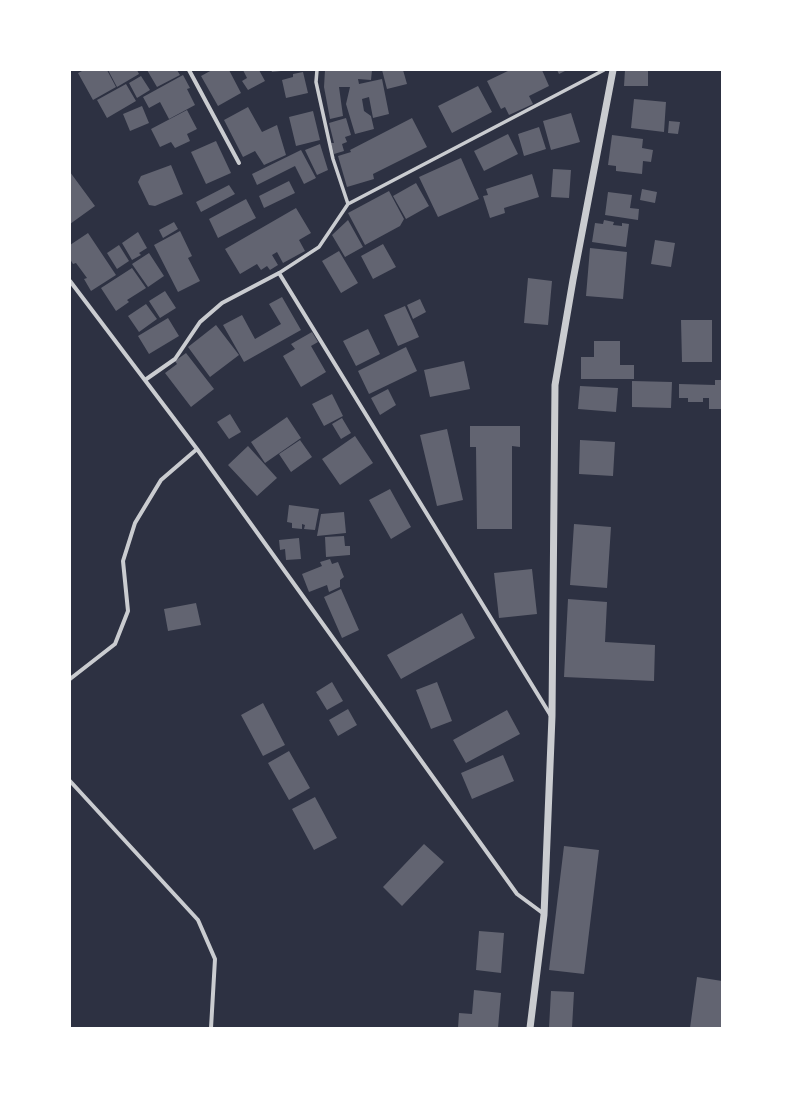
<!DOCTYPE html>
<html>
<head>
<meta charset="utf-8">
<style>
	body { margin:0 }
	#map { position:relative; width:792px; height:1098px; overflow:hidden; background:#2d3142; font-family:"Alegreya Sans",sans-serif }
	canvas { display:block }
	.frame { position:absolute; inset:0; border:71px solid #fff; pointer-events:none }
</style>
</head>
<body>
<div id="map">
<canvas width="792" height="1098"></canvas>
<div class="frame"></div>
</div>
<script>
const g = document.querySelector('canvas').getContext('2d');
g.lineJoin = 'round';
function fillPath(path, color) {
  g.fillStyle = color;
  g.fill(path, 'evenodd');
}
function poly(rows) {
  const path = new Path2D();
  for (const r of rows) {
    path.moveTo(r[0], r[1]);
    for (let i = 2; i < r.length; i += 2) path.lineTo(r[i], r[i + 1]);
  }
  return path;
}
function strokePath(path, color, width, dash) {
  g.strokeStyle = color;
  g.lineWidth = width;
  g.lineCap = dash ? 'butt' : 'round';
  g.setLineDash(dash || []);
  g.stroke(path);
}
const building = poly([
	[84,70,107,70,116,87,93,100,78,73],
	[108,70,137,70,139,74,117,87],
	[147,70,177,70,180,75,157,87],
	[212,70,229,70,241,93,218,106,201,76],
	[243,70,259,70,265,81,248,90,242,81,247,78],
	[271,70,281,70,281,71,272,72],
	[325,70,372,70,371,80,358,79,359,84,382,79,389,114,373,118,369,97,362,99,364,111,371,116,374,129,355,134,346,104,350,87,339,87,343,116,330,119,324,87],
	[382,70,403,70,407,84,387,89],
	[510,70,542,70,549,86,529,96,533,104,509,115,505,107,501,109,487,81],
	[557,70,567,70,559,74],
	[625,70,648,70,648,86,624,86],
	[303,72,308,93,286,98,282,80,293,77,293,74],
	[183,75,190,88,187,89,195,105,169,119,160,102,149,108,143,97],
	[141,76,150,90,137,98,129,83],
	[126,84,136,101,107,118,97,100],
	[478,86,492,112,452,133,438,106],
	[634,99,666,102,664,132,631,128],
	[142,106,149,123,130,131,123,114],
	[248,107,262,132,277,125,286,155,264,165,255,151,243,157,224,120],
	[187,110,197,129,187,134,190,141,175,148,171,142,160,147,151,129],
	[313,111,320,140,296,146,289,117],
	[571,113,580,142,551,150,543,121],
	[346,118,351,135,345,137,347,142,342,144,344,151,334,154,331,143,334,143,329,123],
	[412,118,427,147,373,174,374,179,347,187,338,156,351,152,350,150],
	[669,121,680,122,678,134,668,133],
	[539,127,546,149,524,156,518,134],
	[508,134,518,154,484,171,474,151],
	[612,135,643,139,642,148,653,150,651,162,643,161,642,174,616,171,616,166,608,165],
	[216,141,231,173,206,184,191,152],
	[320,144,328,170,317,175,305,150],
	[301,150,316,178,304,184,295,166,257,185,252,174],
	[461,158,479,199,438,217,419,177],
	[171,165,183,194,155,206,149,205,138,182,141,176],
	[553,169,571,170,569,198,551,197],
	[70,172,95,206,70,224],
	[532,174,539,197,504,208,505,213,490,218,483,196,488,195,486,189],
	[289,181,295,193,264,208,259,196],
	[416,183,429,206,406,219,393,196],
	[229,185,235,194,201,212,196,202],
	[642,189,657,192,655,203,640,200],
	[389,191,404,219,400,226,365,245,348,213],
	[608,192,632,195,630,208,639,209,638,220,605,215],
	[246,199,256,218,218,238,209,219],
	[296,208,311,233,299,240,305,251,283,263,277,252,272,255,278,265,270,270,267,266,261,270,257,264,240,274,225,249],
	[348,220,363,247,345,257,332,235],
	[604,220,614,222,613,225,622,226,622,223,629,224,626,247,592,242,595,223,603,224],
	[174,222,178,229,163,238,159,230],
	[180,231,192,256,188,258,200,281,178,292,154,245],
	[138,232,147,248,139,253,141,255,132,260,122,243],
	[88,233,116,275,91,291,84,279,87,278,76,263,73,264,70,259,70,245],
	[655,240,675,243,671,267,651,264],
	[383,244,396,267,373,279,361,256],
	[119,245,129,261,117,269,107,253],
	[590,248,627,252,623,299,586,296],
	[339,251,358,283,341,293,322,261],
	[149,253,164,276,148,287,132,264],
	[132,268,146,288,127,300,129,302,116,311,101,288],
	[528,278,552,281,548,325,524,323],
	[165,291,176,308,160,318,149,301],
	[282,297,301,330,244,362,223,325,242,315,255,339,281,324,269,304],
	[420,299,426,312,413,319,407,305],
	[146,304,157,319,139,332,128,316],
	[405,306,419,337,398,346,384,315],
	[168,318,179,336,149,354,138,336],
	[681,320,712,320,712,362,682,362],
	[216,325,239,355,210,377,188,347],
	[368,329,380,354,356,366,343,341],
	[312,332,318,342,311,346,326,372,301,387,283,356,295,349,291,344],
	[594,341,620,341,620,365,634,365,634,379,581,379,581,357,594,357],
	[406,347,417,371,369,394,358,371],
	[186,353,214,389,191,407,165,373,177,364,175,361],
	[464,361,470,389,430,397,424,370],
	[715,380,722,380,722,409,709,409,709,398,703,398,703,402,688,402,688,398,679,398,679,384,715,385],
	[632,381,672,382,671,408,632,407],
	[580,386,618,388,616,412,578,409],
	[388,389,396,405,380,415,371,398],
	[332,394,343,416,324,426,312,404],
	[230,414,241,432,229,439,217,422],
	[287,417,301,438,265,463,251,442],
	[342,418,351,433,341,439,332,424],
	[470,426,520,426,520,447,512,446,512,529,477,529,476,447,470,447],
	[447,429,463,500,437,506,420,435],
	[355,436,373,463,340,485,322,459],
	[300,440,312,457,291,472,279,454],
	[580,440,615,442,613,476,579,474],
	[248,446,277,478,257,496,228,465],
	[390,489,411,527,391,539,369,500],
	[289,505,319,509,315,530,304,529,305,525,302,524,302,529,292,528,292,523,287,522],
	[344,512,346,533,317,536,321,514],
	[574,524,611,527,607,588,570,585],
	[344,536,345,546,350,546,350,555,326,557,325,537],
	[299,538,301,559,286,560,285,549,280,550,279,540],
	[330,559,332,564,338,562,344,577,340,580,340,587,329,592,327,585,309,592,302,574,322,566,320,562],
	[532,569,537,614,499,618,494,573],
	[341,589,359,630,342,638,324,597],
	[568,599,607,602,605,642,655,645,654,681,564,677],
	[196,603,201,625,168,631,164,609],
	[462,613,475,638,401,679,387,655],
	[332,682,343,701,327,710,316,692],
	[437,682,452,721,431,729,416,690],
	[263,703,285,745,263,756,241,715],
	[348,709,357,725,338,736,329,720],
	[507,710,520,734,466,763,453,740],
	[289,751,310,788,289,800,268,763],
	[503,755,514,781,472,799,461,773],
	[315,797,337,838,314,850,292,809],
	[424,844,444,862,402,906,383,887],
	[564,846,599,850,584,974,549,970],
	[479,931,504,933,501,973,476,970],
	[697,977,722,981,722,1028,690,1028],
	[474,990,501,993,498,1028,458,1028,459,1013,472,1014],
	[551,991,574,992,572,1028,549,1028]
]);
const pedestrian = poly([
	[317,70,316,82,333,159,348,204],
	[279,273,319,247,348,204,604,70]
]);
const minor = poly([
	[189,70,239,163],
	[70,281,197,449,517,894,544,914],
	[145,380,175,359,200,322,222,303,279,273,551,716],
	[70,679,115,644,128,611,123,561,135,523,161,480,197,449],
	[70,781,198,920,215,959,211,1028]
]);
const tertiary = poly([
	[530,1028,544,915,552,716,555,385,573,280,613,70]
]);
fillPath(building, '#626471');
strokePath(pedestrian, '#caccd0', 3.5);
strokePath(minor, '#caccd0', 4);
strokePath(tertiary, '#caccd0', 7);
</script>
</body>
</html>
